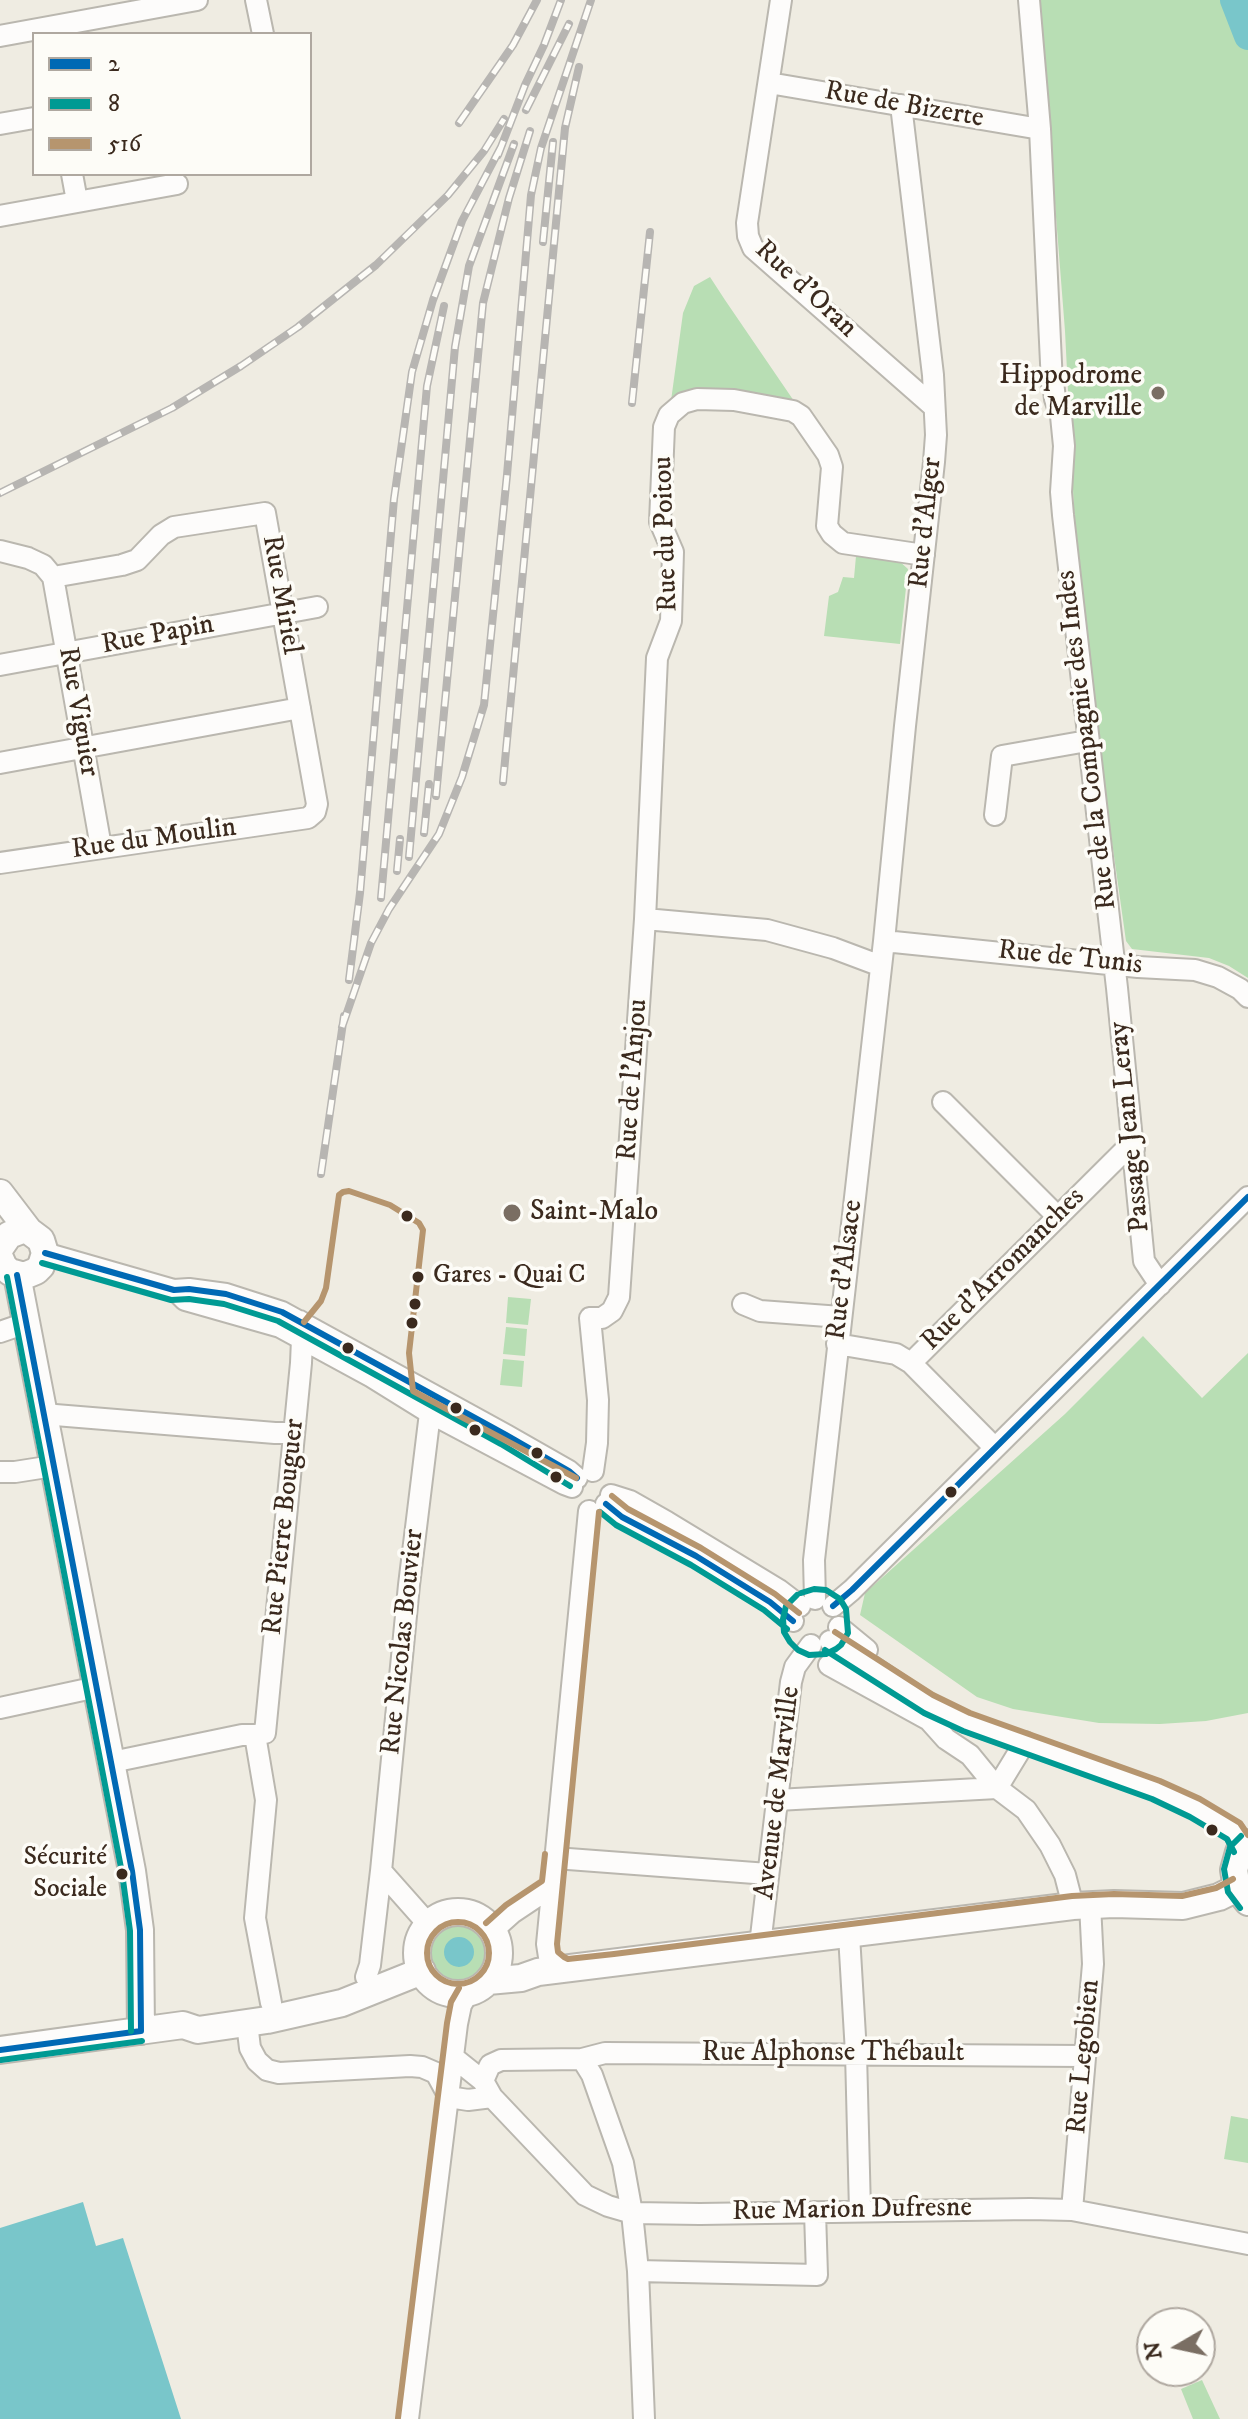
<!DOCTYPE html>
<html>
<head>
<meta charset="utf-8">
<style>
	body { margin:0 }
	#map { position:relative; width:1248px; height:2419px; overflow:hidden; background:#efece2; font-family:"IM FELL DW Pica",serif }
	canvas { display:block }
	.legend { position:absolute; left:32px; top:32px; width:280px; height:144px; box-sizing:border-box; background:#fdfcf7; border:2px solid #afa8a0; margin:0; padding:10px 14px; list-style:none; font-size:24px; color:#3b2a1e }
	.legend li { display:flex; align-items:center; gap:16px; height:40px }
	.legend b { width:40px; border:2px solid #afa8a0 }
	.north { position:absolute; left:1136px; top:2307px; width:80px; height:80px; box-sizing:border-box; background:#fdfcf7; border:2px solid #afa8a0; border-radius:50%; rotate:261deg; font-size:22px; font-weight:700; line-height:32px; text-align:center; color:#3b2a1e }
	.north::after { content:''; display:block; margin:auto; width:28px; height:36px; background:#7a6e63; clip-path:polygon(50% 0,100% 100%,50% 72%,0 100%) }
</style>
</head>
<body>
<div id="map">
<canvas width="1248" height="2419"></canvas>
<ul class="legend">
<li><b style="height:10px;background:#0069b4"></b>2</li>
<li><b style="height:10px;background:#009a93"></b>8</li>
<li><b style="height:10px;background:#b6956e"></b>516</li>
</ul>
<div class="north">N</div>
</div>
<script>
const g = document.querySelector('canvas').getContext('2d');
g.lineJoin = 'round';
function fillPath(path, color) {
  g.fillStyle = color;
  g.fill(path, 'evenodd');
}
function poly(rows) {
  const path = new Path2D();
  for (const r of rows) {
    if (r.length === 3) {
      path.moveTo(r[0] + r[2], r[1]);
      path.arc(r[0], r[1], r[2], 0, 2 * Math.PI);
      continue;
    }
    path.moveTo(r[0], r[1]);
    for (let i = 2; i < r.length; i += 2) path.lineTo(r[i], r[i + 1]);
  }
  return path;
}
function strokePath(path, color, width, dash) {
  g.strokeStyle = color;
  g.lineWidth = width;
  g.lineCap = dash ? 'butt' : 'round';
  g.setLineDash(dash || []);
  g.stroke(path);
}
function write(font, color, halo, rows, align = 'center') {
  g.font = font + ' "IM FELL DW Pica",serif';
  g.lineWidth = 7;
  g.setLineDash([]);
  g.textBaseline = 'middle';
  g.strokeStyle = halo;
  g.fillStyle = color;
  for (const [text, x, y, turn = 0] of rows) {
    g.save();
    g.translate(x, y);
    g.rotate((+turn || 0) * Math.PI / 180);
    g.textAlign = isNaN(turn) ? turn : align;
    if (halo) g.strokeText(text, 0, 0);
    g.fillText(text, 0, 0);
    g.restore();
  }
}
const green = poly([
	[1039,0,1248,0,1248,978,1229,966,1209,958,1132,949,1126,941,1102,771,1076,549,1065,331],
	[710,277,725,300,796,404,670,408,683,313,694,286],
	[856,556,898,560,908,569,900,644,824,636,829,596,838,592,843,577,854,578],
	[508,1297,531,1299,528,1325,506,1323],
	[506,1327,527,1329,525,1356,503,1354],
	[1143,1336,1202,1398,1248,1353,1248,1713,1206,1721,1160,1724,1099,1723,1013,1709,977,1697,860,1615,865,1593,1065,1414],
	[503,1359,524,1361,522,1387,500,1385],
	[459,1952,30],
	[1231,2116,1248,2119,1248,2163,1224,2159],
	[1202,2380,1220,2419,1193,2419,1181,2389]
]);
const water = poly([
	[459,1952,15],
	[83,2202,96,2246,123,2238,181,2419,0,2419,0,2228]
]);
const river = poly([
	[1234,0,1248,36]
]);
const minor = poly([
	[256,0,263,34],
	[781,0,747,223,748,236,753,248,934,407],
	[1029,0,1040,129,1052,384],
	[0,36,197,0],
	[769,83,1040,129],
	[0,124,34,118],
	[72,174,77,201],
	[0,216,177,184],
	[1052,373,1055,399,1061,416,1064,446,1061,492,1063,515,1117,988,1144,1261,1160,1285],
	[0,551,28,558,43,565,53,577,122,565,137,560,161,535,174,527,265,513,317,804,315,812,308,818,0,863],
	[53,577,101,847],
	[0,665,317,607],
	[0,763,300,708],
	[995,815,1002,756,1087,741],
	[645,919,767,930,833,948,881,966],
	[884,941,1138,967,1195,970,1218,977,1240,989,1248,997],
	[943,1102,1058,1217],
	[45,1253,174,1290,189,1289,226,1294,282,1312,506,1435,569,1471,577,1478],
	[180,1295,185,1300,280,1327,372,1377,430,1413,564,1484,572,1487],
	[743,1304,760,1311,841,1317],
	[0,1332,26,1323],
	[837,1344,896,1354,911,1363,995,1448],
	[911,1363,1122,1153,1126,1149,1134,1149],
	[43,1414,275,1433,294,1433],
	[593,1471,597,1443,598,1400,590,1318,602,1318,612,1311,619,1297,645,919,657,658,671,621,673,552,660,522,664,427,669,415,683,403,697,399,734,400,793,411,801,416,828,455,832,467,827,526,832,534,843,543,924,555],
	[0,1472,15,1472,53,1466],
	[611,1495,630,1501,667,1522,779,1590,800,1606],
	[606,1504,622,1517,696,1556,770,1602,793,1621],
	[815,1599,814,1560,884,941,905,726,934,462,936,435,933,375,901,105],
	[833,1606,852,1590,1248,1197],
	[839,1627,867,1650],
	[830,1641,870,1665,928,1704,966,1722,1156,1790,1195,1808,1235,1832,1243,1847],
	[829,1665,929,1720,946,1739,970,1755,997,1788,1026,1810,1050,1845,1065,1875,1073,1906],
	[0,1708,97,1687],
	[255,1735,266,1800,255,1918,271,2003],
	[112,1762,242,1735,255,1735,265,1733,301,1363,302,1339,300,1321],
	[777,1800,997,1788,1025,1742],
	[555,1858,768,1874],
	[428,1924,381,1871,409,1585,430,1413],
	[493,1930,512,1913,551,1887],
	[849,1935,856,2053,860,2211],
	[760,1945,791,1682,795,1667,811,1645],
	[567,1969,559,1966,549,1957,547,1944,589,1511],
	[366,1977,370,1965,381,1871],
	[247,2023,250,2048,257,2061,267,2070,279,2073,410,2066,422,2067,436,2073,449,2097,468,2100,492,2097],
	[453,2057,483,2081,492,2097,585,2195,608,2206,632,2213,700,2214,1030,2209,1072,2210,1248,2244],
	[582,2059,605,2053,1085,2056],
	[483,2081,490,2065,501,2060,582,2059,592,2075,623,2163,632,2213,638,2271,644,2419],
	[1072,2210,1093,1964,1090,1904],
	[638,2271,817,2275,815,2212],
	[408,2419,457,2024,461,2005,468,1993]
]);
const major = poly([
	[0,1193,29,1231],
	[0,1248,9,1235,22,1230,29,1231,41,1240,45,1253,41,1266,36,1271,24,1276,10,1272,4,1267,0,1258],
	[17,1275,132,1871,140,1930,141,2031],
	[1248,1843,1239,1852,1234,1870,1237,1888,1248,1902],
	[458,1953,41],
	[488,1981,521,1978,538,1972,1073,1906,1114,1904,1183,1906,1219,1897,1237,1888],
	[0,2050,183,2025,198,2030,267,2020,342,2003,422,1971]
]);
const rail = poly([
	[526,110,569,24],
	[459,123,513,45,537,0],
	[498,155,525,85,544,45,561,0],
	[543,242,553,142],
	[632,403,650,232],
	[0,493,172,408,241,366,298,327,376,265,448,195,484,151,504,119],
	[503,782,565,128,579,67],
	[436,796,483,303,509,198,530,131],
	[424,833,429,784],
	[409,857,455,347,469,266,514,144],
	[397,871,400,839],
	[381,898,427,386,444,306],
	[349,980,360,893,394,499,412,372,433,300,462,221,502,145],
	[342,1027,371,943,389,909,439,834,462,777,484,705,507,475,531,195,541,148,591,0],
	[321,1174,344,1016]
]);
const bus1 = poly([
	[45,1253,174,1290,189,1289,226,1294,282,1312,506,1435,569,1471,577,1478],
	[17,1275,132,1871,140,1930,141,2031],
	[606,1504,622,1517,696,1556,770,1602,793,1621],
	[833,1606,852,1590,1248,1197],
	[0,2050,141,2031]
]);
const bus2 = poly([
	[42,1263,171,1300,189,1299,224,1304,278,1321,501,1444,570,1486],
	[7,1277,122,1873,130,1931,131,2031],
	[600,1512,616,1525,691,1565,764,1610,787,1629],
	[797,1595,786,1606,783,1619,784,1632,790,1642,798,1650,809,1655,826,1654,836,1649,841,1645,848,1633,846,1609,840,1599,826,1590,814,1589,801,1593],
	[825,1650,924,1713,963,1731,1152,1799,1190,1817,1227,1839,1234,1852],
	[1240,1908,1228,1892,1224,1869,1230,1847,1241,1836],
	[1,2060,142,2041]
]);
const bus3 = poly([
	[304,1322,321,1301,326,1288,339,1195,343,1192,349,1191,390,1205,419,1223,423,1230,409,1353,413,1391,576,1478],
	[612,1496,628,1509,701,1548,775,1594,799,1613],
	[599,1512,557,1944,558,1952,564,1957,568,1959,614,1954,1072,1896,1114,1894,1182,1896,1216,1888,1233,1879],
	[835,1632,933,1695,970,1713,1160,1781,1200,1799,1240,1823,1248,1835],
	[458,1953,31],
	[486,1923,506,1905,542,1881,545,1854],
	[398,2418,447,2023,451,2002,459,1988]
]);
const markers = [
	[1158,393,8,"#7a6e63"],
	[512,1213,10,"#7a6e63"],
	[407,1216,7,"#3b2a1e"],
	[418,1277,7,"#3b2a1e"],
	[415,1304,7,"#3b2a1e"],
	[412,1323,7,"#3b2a1e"],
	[348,1348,7,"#3b2a1e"],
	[456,1408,7,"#3b2a1e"],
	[475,1430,7,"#3b2a1e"],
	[537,1453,7,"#3b2a1e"],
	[556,1477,7,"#3b2a1e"],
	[951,1492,7,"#3b2a1e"],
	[1212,1830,7,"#3b2a1e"],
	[122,1874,7,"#3b2a1e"]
];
const busNames = [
	["Gares - Quai C",433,1277],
	["Sécurité",107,1859,"right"],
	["Sociale",107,1891,"right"]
];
const streetNames = [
	["Rue de Bizerte",904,106,10],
	["Rue d'Oran",805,290,43],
	["Rue d'Alger",927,523,-84],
	["Rue du Poitou",667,534,-92],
	["Rue Miriel",280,595,80],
	["Rue Papin",158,636,-11],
	["Rue Viguier",77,712,80],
	["Rue de la Compagnie des Indes",1088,740,-97],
	["Rue du Moulin",154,840,-8],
	["Rue de Tunis",1070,959,6],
	["Rue de l'Anjou",634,1080,-86],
	["Passage Jean Leray",1131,1127,-96],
	["Rue d'Alsace",846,1270,-83],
	["Rue d'Arromanches",1004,1270,-45],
	["Rue Pierre Bouguer",285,1527,-84],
	["Rue Nicolas Bouvier",404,1642,-84],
	["Avenue de Marville",779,1793,-83],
	["Rue Alphonse Thébault",833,2054],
	["Rue Legobien",1085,2057,-85],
	["Rue Marion Dufresne",852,2211,-1]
];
const poiNames = [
	["Hippodrome",1142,377],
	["de Marville",1142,409],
	["Saint-Malo",530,1213,"left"]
];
fillPath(green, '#b8deb4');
fillPath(water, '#79c6ca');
strokePath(river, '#79c6ca', 28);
strokePath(minor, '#bab7af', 24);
strokePath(major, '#bab7af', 30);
strokePath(minor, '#fdfcfb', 20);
strokePath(major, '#fdfcfb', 26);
strokePath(rail, '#b7b5b2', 8);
strokePath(rail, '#fdfcf7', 5, [15]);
strokePath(bus1, '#0069b4', 6);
strokePath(bus2, '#009a93', 6);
strokePath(bus3, '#b6956e', 6);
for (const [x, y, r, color] of markers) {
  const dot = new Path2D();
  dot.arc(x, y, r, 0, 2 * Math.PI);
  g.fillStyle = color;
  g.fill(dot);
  strokePath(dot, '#fdfcf7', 3);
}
write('26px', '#3b2a1e', '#fdfcf7', busNames, 'left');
write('28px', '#3b2a1e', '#fdfcf7', streetNames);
write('28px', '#3b2a1e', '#fdfcf7', poiNames, 'right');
</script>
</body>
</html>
